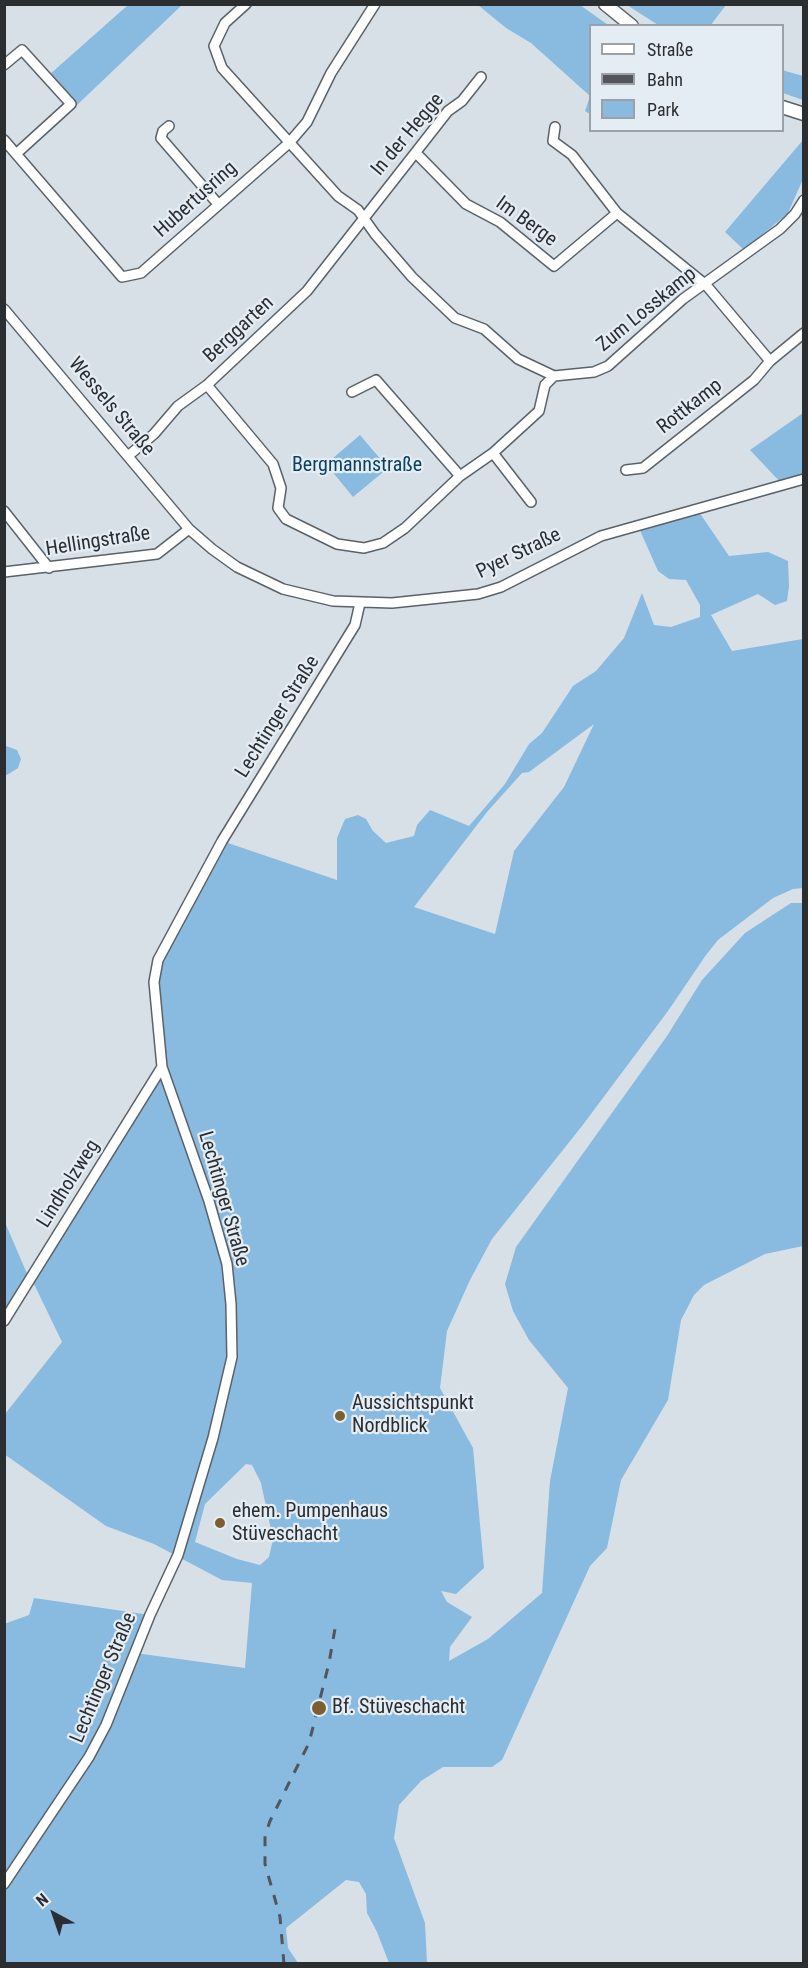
<!DOCTYPE html>
<html>
<head>
<meta charset="utf-8">
<style>
	body { margin:0 }
	#map { position:relative; width:808px; height:1968px; overflow:hidden; background:#d7e0e7; font-family:"Roboto Condensed",sans-serif }
	canvas { display:block }
	.frame { position:absolute; inset:0; border:6px solid #2b2e31; pointer-events:none }
	.legend { position:absolute; left:589px; top:24px; width:195px; height:108px; box-sizing:border-box; background:#e5edf4; border:2px solid #9ba1a6; margin:0; padding:8px 10px; list-style:none; font-size:18px; color:#2b2e31 }
	.legend li { display:flex; align-items:center; gap:12px; height:30px }
	.legend b { width:30px; border:2px solid #9ba1a6 }
	.north { position:absolute; left:24px; top:1884px; width:60px; height:60px; -webkit-text-stroke:4px #e5edf4; paint-order:stroke; rotate:320deg; font-size:16px; font-weight:700; line-height:24px; text-align:center; color:#2b2e31 }
	.north::after { content:''; display:block; margin:auto; width:21px; height:27px; background:#2b2e31; clip-path:polygon(50% 0,100% 100%,50% 72%,0 100%) }
</style>
</head>
<body>
<div id="map">
<canvas width="808" height="1968"></canvas>
<div class="frame"></div>
<ul class="legend">
<li><b style="height:8px;background:#fff"></b>Straße</li>
<li><b style="height:8px;background:#52565a"></b>Bahn</li>
<li><b style="height:16px;background:#89bae0"></b>Park</li>
</ul>
<div class="north">N</div>
</div>
<script>
const g = document.querySelector('canvas').getContext('2d');
g.lineJoin = 'round';
function fillPath(path, color) {
  g.fillStyle = color;
  g.fill(path, 'evenodd');
}
function poly(rows) {
  const path = new Path2D();
  for (const r of rows) {
    path.moveTo(r[0], r[1]);
    for (let i = 2; i < r.length; i += 2) path.lineTo(r[i], r[i + 1]);
  }
  return path;
}
function strokePath(path, color, width, dash) {
  g.strokeStyle = color;
  g.lineWidth = width;
  g.lineCap = dash ? 'butt' : 'round';
  g.setLineDash(dash || []);
  g.stroke(path);
}
function write(font, color, halo, rows, align = 'center') {
  g.font = font + ' "Roboto Condensed",sans-serif';
  g.lineWidth = 4.5;
  g.setLineDash([]);
  g.textBaseline = 'middle';
  g.strokeStyle = halo;
  g.fillStyle = color;
  for (const [text, x, y, turn = 0] of rows) {
    g.save();
    g.translate(x, y);
    g.rotate((+turn || 0) * Math.PI / 180);
    g.textAlign = isNaN(turn) ? turn : align;
    if (halo) g.strokeText(text, 0, 0);
    g.fillText(text, 0, 0);
    g.restore();
  }
}
const green = poly([
	[128,5,182,5,76,106,49,75],
	[478,5,580,5,608,25,590,26,590,114,585,111,590,96,531,43,506,28],
	[627,5,726,5,710,26,658,25],
	[782,70,803,76,803,100,783,93],
	[803,140,803,179,788,213,744,250,725,232],
	[803,413,803,479,783,485,750,450],
	[360,435,388,468,353,497,326,464],
	[697,509,729,556,768,552,788,561,789,586,787,601,775,605,758,594,711,615,732,651,803,639,803,888,793,889,773,898,718,940,706,955,668,1011,582,1126,492,1239,470,1280,447,1331,440,1388,473,1448,484,1568,456,1594,441,1591,447,1602,472,1617,450,1647,449,1661,488,1639,542,1593,550,1481,568,1388,529,1340,513,1311,505,1284,516,1247,667,1036,702,980,745,933,791,903,804,903,803,1246,765,1254,704,1285,694,1295,681,1320,668,1400,621,1480,607,1548,590,1566,502,1760,492,1767,443,1767,421,1781,399,1805,394,1838,425,1923,427,1963,389,1963,377,1932,367,1913,366,1894,359,1882,346,1880,286,1928,288,1948,298,1963,5,1963,4,1624,29,1615,34,1598,150,1615,135,1653,245,1668,252,1583,222,1580,154,1544,106,1526,4,1454,5,1414,62,1342,33,1282,162,1067,156,1010,158,960,222,841,337,880,337,838,345,819,358,815,366,819,373,831,386,843,414,836,417,825,430,810,469,826,505,784,529,744,542,733,573,686,596,671,624,638,642,593,654,625,671,627,700,617,700,605,686,580,669,579,658,571,638,526],
	[594,724,564,787,514,851,495,934,414,907,487,812,522,773,529,772],
	[246,1464,252,1465,261,1483,273,1539,269,1557,260,1565,237,1559,195,1542,205,1504],
	[6,746,17,750,21,759,18,768,7,775,5,774],
	[4,1220,28,1276,4,1316]
]);
const minor = poly([
	[246,4,225,23,214,46,222,68,338,196,358,210,375,234,412,277,455,318,484,329,518,359,554,376,594,372,608,366,683,299,780,229,795,214,804,200],
	[4,65,22,50,71,104,16,154],
	[169,126,163,131,161,138,218,204],
	[555,127,553,141,572,155,617,213,706,285,770,361,754,380,643,468,626,470],
	[4,140,122,277,141,273,289,143,307,122,331,73,375,4],
	[416,153,466,204,500,222,554,266,617,213],
	[4,309,189,529,212,549,237,567,283,589,333,601,392,603,478,594,501,587,601,536,804,479],
	[770,361,804,333],
	[207,385,273,464,281,488,278,508,286,519,337,544,364,548,383,543,405,528,460,476,493,453,539,411,545,385,554,376],
	[352,392,376,380,460,476],
	[493,453,531,502],
	[128,456,154,434,178,406,207,385,307,291,448,111,462,101,481,77],
	[4,511,49,568],
	[4,572,157,554,189,529],
	[4,1321,162,1067],
	[4,1884,89,1757,106,1725,150,1615,178,1555,213,1438,232,1357,231,1304,227,1264,209,1201,162,1067,154,982,158,960,222,841,355,625,360,603]
]);
const tertiary = poly([
	[605,4,632,26],
	[782,107,804,114]
]);
const rail = poly([
	[284,1964,280,1917,265,1864,265,1836,270,1821,309,1743,329,1663,336,1623]
]);
const markers = [
	[340,1416,6,"#7d5d32"],
	[220,1523,6,"#7d5d32"],
	[319,1708,8,"#7d5d32"]
];
const streetNames = [
	["In der Hegge",408,135,-50],
	["Hubertusring",196,200,-42],
	["Im Berge",526,222,36],
	["Zum Losskamp",647,310,-39],
	["Berggarten",239,330,-43],
	["Wessels Straße",111,407,50],
	["Rottkamp",690,407,-38],
	["Hellingstraße",98,542,-9],
	["Pyer Straße",519,554,-26],
	["Lechtinger Straße",278,717,-58],
	["Lindholzweg",69,1184,-58],
	["Lechtinger Straße",223,1199,74],
	["Lechtinger Straße",104,1678,-67]
];
const parkNames = [
	["Bergmannstraße",357,466]
];
const poiNames = [
	["Aussichtspunkt",352,1404],
	["Nordblick",352,1427],
	["ehem. Pumpenhaus",232,1512],
	["Stüveschacht",232,1535],
	["Bf. Stüveschacht",332,1708]
];
fillPath(green, '#89bae0');
strokePath(minor, '#5a6167', 12);
strokePath(tertiary, '#5a6167', 15);
strokePath(minor, '#fff', 9);
strokePath(tertiary, '#fff', 12);
strokePath(rail, '#52565a', 3, [10, 10]);
for (const [x, y, r, color] of markers) {
  const dot = new Path2D();
  dot.arc(x, y, r, 0, 2 * Math.PI);
  g.fillStyle = color;
  g.fill(dot);
  strokePath(dot, '#e5edf4', 2);
}
write('20px', '#2b2e31', '#e5edf4', streetNames);
write('20px', '#0a4061', '#e5edf4', parkNames);
write('20px', '#2b2e31', '#e5edf4', poiNames, 'left');
</script>
</body>
</html>
